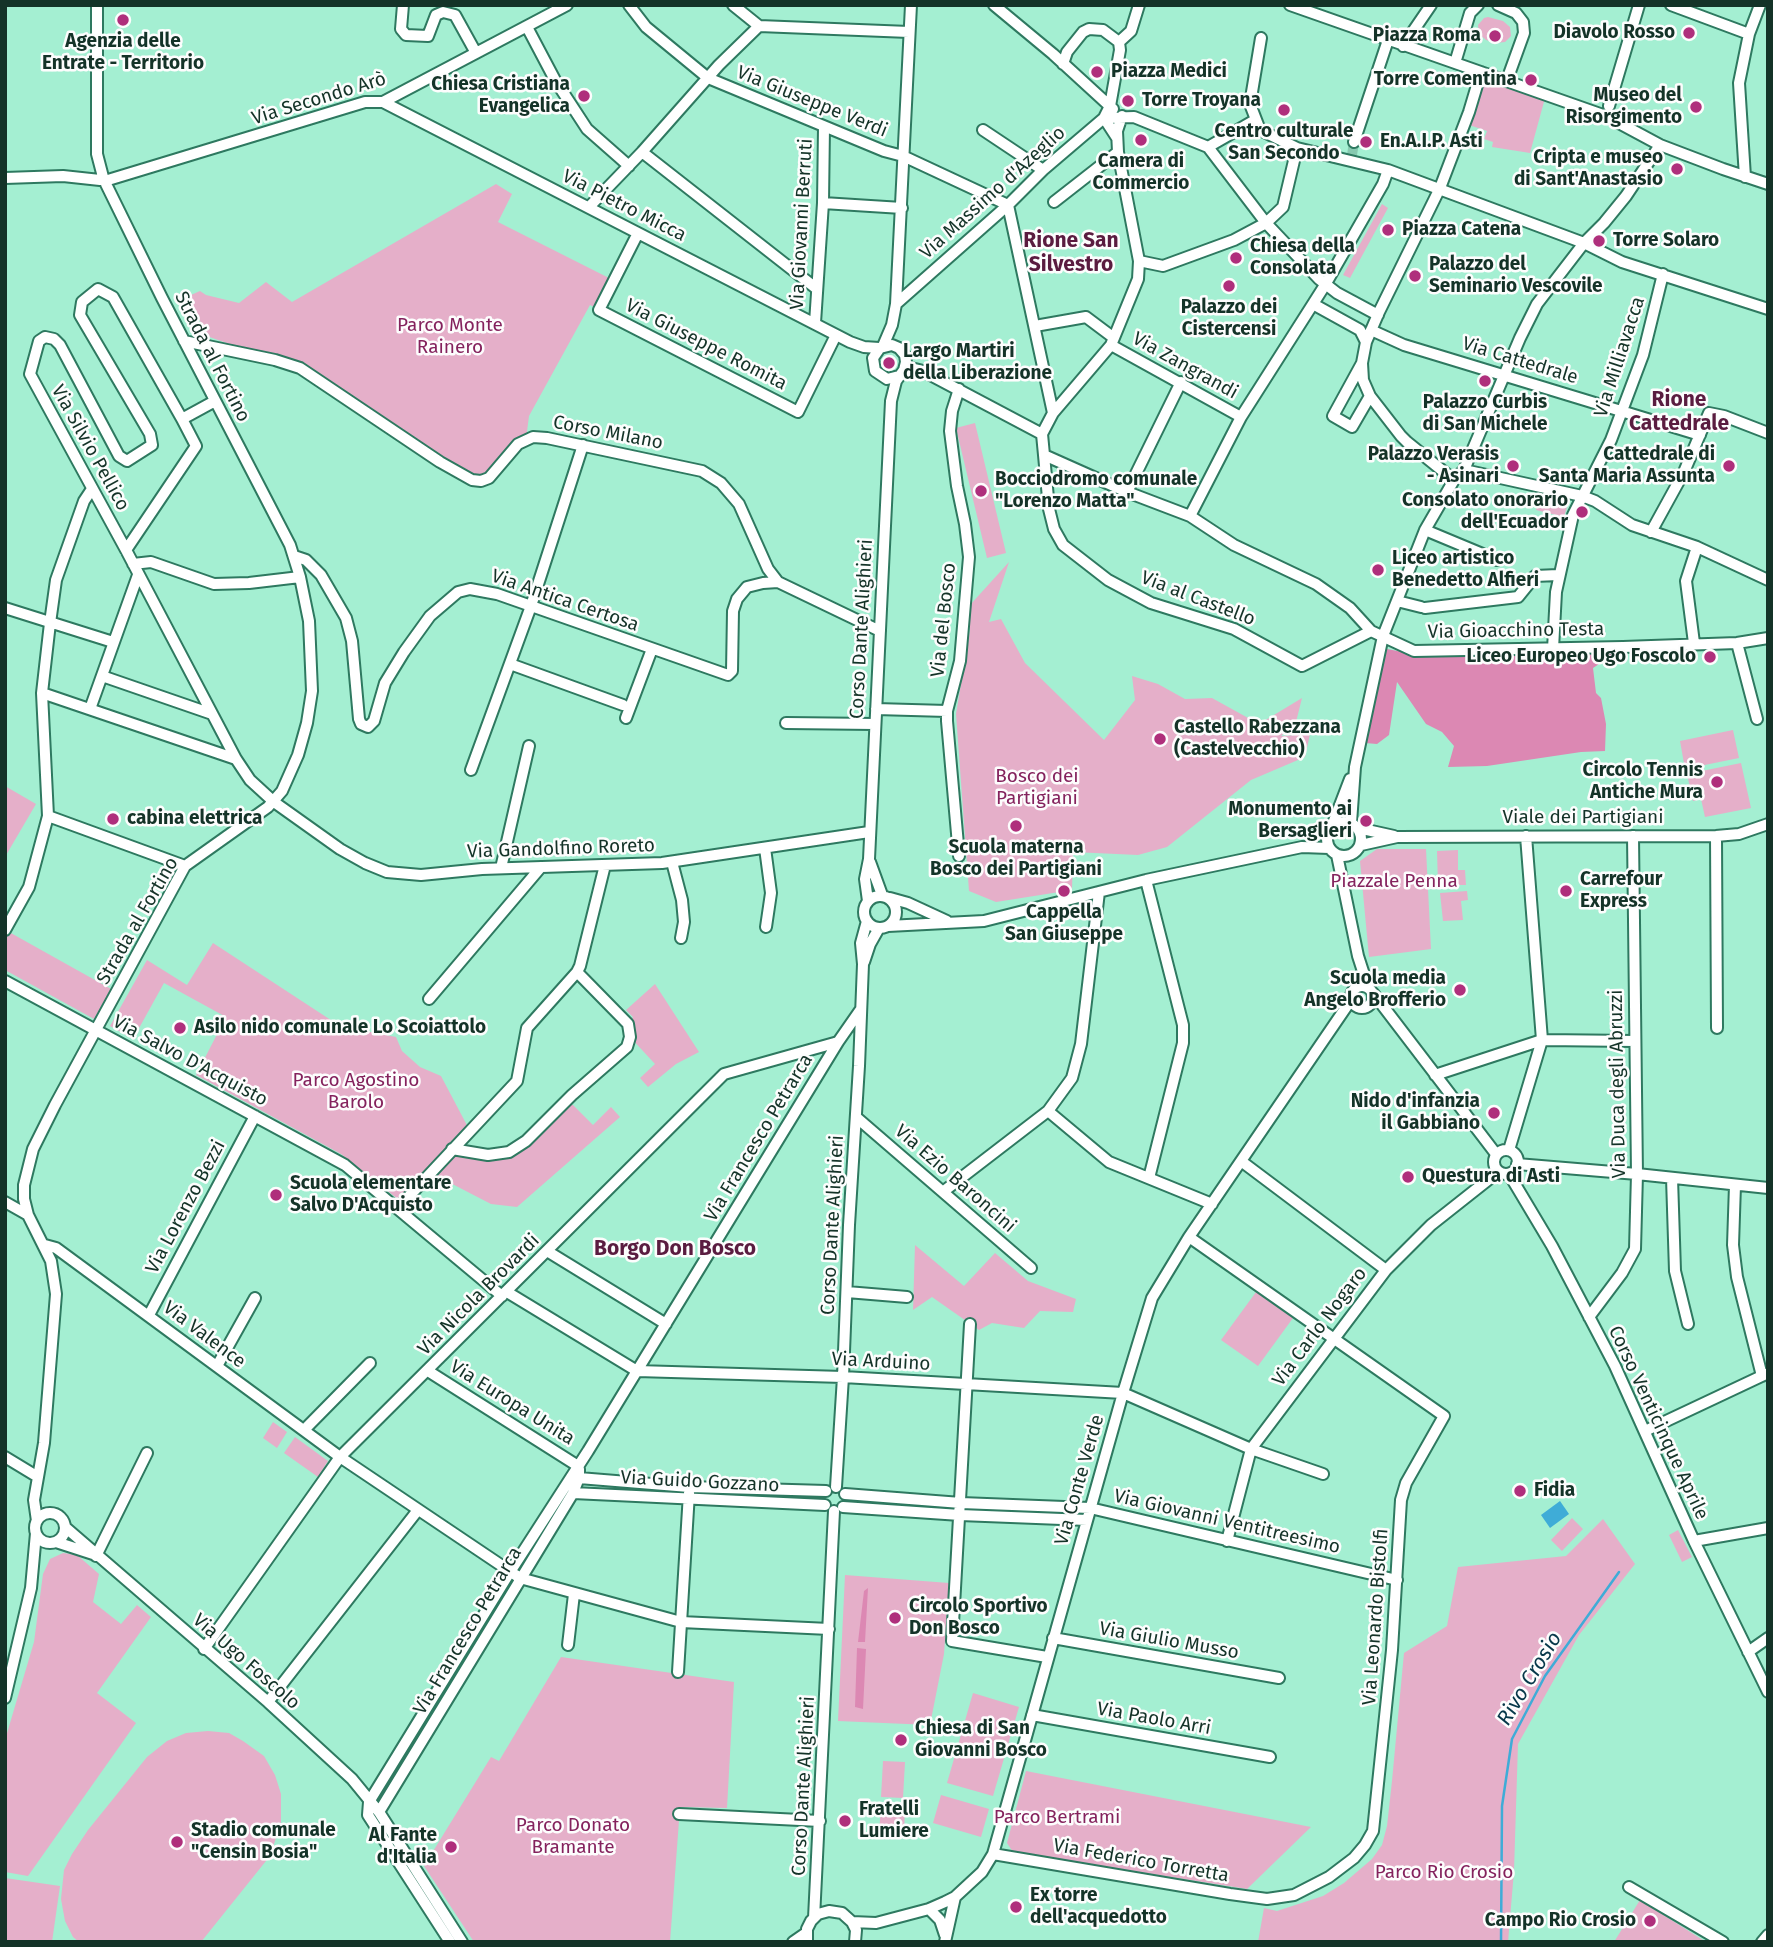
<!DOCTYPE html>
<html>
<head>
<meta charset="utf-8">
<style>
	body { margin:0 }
	#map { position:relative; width:1773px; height:1947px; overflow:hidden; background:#a4efd2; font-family:"Fira Sans",sans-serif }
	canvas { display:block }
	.frame { position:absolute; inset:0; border:7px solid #143328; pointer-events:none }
</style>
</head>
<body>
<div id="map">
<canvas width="1773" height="1947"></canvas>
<div class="frame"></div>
</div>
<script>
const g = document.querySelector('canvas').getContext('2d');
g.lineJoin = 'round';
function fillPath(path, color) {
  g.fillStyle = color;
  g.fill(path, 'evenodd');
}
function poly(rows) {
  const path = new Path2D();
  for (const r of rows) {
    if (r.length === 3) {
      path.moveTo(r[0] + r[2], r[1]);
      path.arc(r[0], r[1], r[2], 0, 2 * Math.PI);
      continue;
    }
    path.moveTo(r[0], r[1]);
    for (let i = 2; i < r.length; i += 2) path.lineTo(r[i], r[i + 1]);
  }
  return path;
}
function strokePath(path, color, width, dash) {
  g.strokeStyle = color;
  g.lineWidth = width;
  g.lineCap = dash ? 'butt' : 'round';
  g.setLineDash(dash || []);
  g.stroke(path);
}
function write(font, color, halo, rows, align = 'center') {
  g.font = font + ' "Fira Sans",sans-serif';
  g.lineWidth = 5;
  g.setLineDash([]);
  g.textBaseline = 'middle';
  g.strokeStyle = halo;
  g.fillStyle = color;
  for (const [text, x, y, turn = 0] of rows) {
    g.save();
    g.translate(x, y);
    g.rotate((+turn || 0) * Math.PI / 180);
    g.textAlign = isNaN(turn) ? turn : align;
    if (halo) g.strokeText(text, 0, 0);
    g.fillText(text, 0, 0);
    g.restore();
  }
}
const green = poly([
	[1488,17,1503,21,1510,27,1511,36,1505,42,1496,43,1486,40,1479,34,1478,25,1484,18],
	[1483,81,1488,87,1495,83,1545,98,1530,153,1492,147,1493,142,1484,139,1487,131,1466,124],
	[496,184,512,194,498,222,609,278,594,307,590,305,529,416,526,439,492,475,476,481,320,379,275,360,201,334,203,327,196,313,187,318,181,306,182,299,200,291,206,295,239,303,266,282,292,302],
	[1382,204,1388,208,1350,278,1343,275],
	[975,423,1006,553,987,558,956,428],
	[1541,493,1569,500,1564,517,1536,510],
	[1009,562,989,622,1001,619,1025,663,1104,740,1135,700,1132,676,1158,684,1185,699,1212,698,1259,724,1302,698,1296,722,1281,736,1310,734,1305,757,1251,780,1167,847,1138,855,1073,852,1072,890,996,902,969,891,956,714,970,630,970,605],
	[1733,730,1739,758,1685,769,1680,741],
	[1741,763,1751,808,1705,817,1701,799,1693,801,1687,774],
	[5,786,36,804,5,857],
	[1377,849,1426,849,1431,949,1369,957,1360,861],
	[1458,850,1458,870,1465,870,1466,885,1438,885,1437,851],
	[1467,891,1468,900,1461,901,1463,920,1443,921,1440,893],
	[9,932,111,989,94,1019,5,970,5,940],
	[213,943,340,1026,396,1037,402,1051,420,1067,441,1076,470,1131,453,1149,509,1151,562,1105,573,1105,593,1125,611,1107,620,1117,517,1207,491,1204,431,1173,399,1200,341,1154,196,1075,226,1017,164,983,133,1039,110,1026,147,960,187,985],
	[655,984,699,1052,676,1064,648,1087,640,1078,655,1064,630,1037,628,1024,633,1017,626,1010],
	[915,1245,964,1286,995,1253,1028,1281,1076,1299,1073,1312,1040,1311,1024,1328,992,1323,979,1330,932,1297,913,1310],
	[1256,1292,1293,1318,1258,1366,1221,1340],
	[273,1422,287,1432,277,1448,263,1438],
	[295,1437,328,1461,318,1477,284,1453],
	[1572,1518,1583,1529,1562,1551,1551,1540],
	[1603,1519,1635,1564,1579,1635,1518,1744,1514,1871,1508,1942,1258,1942,1264,1908,1277,1911,1323,1896,1344,1883,1372,1859,1382,1845,1387,1826,1392,1781,1404,1653,1447,1626,1458,1567,1566,1556],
	[1678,1530,1692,1557,1682,1562,1669,1535],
	[63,1553,77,1555,99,1574,93,1602,121,1624,137,1605,151,1617,97,1693,136,1723,28,1876,5,1872,5,1740,34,1642,43,1574,50,1559],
	[845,1575,949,1583,944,1654,930,1725,838,1721],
	[561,1657,734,1682,727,1808,680,1807,670,1942,474,1942,424,1866,491,1757,499,1761],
	[973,1693,1019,1707,993,1796,947,1783],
	[208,1731,229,1733,243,1741,264,1756,275,1775,281,1794,281,1823,270,1856,201,1942,79,1942,73,1937,65,1921,61,1899,64,1870,72,1854,88,1830,147,1757,167,1741,186,1733],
	[883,1761,905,1762,903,1798,881,1797],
	[1026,1771,1311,1827,1247,1889,1013,1852,1007,1843],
	[941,1795,989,1809,981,1837,933,1823],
	[881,1803,905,1805,904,1837,879,1836],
	[5,1878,60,1886,52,1942,5,1942],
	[1640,1900,1706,1942,1614,1942]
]);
const forest = poly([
	[1387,649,1413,654,1614,654,1593,668,1596,693,1601,698,1606,724,1605,751,1581,752,1487,766,1448,767,1454,746,1442,732,1426,724,1397,682,1389,735,1377,744,1365,743],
	[868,1588,865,1642,858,1642,864,1591],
	[857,1648,866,1649,863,1709,855,1707]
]);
const water = poly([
	[1560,1501,1569,1514,1550,1528,1541,1515]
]);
const stream = poly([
	[1501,1942,1502,1806,1512,1739,1545,1676,1619,1572]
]);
const minorTunnel = poly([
	[1352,155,1354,142]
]);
const minor = poly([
	[97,5,97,154,103,177],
	[403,5,401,29,406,35,428,36,436,15,443,12,455,15,476,53],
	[629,5,646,27,708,78,884,151,903,156,1008,205,1053,413],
	[733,5,759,26],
	[994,5,1053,54,1113,109],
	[1290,5,1606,116,1660,145,1723,169,1768,184],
	[1498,5,1516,13,1523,22,1524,33,1507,80],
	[1671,5,1749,34],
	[527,27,555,80,587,129,629,166],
	[1261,38,1250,104,1260,130,1297,148,1388,170,1584,243,1622,262,1768,309],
	[1119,42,1131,31,1139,5],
	[1403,46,1431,5],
	[1455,63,1470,13,1478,5],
	[383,102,850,342,864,347,879,348],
	[1609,106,1639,5],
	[983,130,1043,170],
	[1117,138,1104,118,1134,117,1208,147,1266,223,1319,279,1337,293,1378,315],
	[1354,142,1388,40],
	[1208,147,1255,120],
	[642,152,817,289],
	[1745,177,1739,83,1749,34,1760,5],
	[5,178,63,176,100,180],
	[108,180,365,102,383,102,567,5],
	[1054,202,1118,152],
	[823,203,902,208],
	[589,207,642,152,719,65,759,26,909,32],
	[638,233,599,310,798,412,836,335],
	[1139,261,1163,266,1234,240,1266,223,1283,207,1297,148],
	[896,304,1008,205,1043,170,1104,118,1110,106,1120,50,1119,42,1103,30,1089,29,1083,32,1067,52,1063,64],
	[1313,304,1360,330,1366,342],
	[815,323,823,203,824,127],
	[1035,326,1086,317,1114,338],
	[1371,330,1404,345,1700,435],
	[184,341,275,360,300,368,440,462,472,480,481,481,489,478,518,444,533,437,547,438,702,471,721,483,739,504,768,569,778,582,880,631],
	[1111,345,1241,417],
	[883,346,892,325,896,304,911,5],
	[1362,363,1333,416,1352,427,1370,396],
	[903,372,911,368,923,371,1042,434],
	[215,401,182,419,113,297,98,289,82,302,80,315,150,434,152,445,127,461,119,456,60,345,54,339,45,337,39,341,30,374,126,550,236,759,250,780,274,802,340,849,365,863,387,872,421,875,482,869,662,863,869,832],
	[1042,434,1044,455,1127,492,1190,516,1234,545,1316,584,1350,608,1371,631,1414,651,1623,647,1737,643,1768,638],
	[1042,434,1053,413,1111,345,1138,279,1139,261,1118,152,1117,131,1122,116],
	[1044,455,1049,509,1054,529,1063,545,1108,580,1151,603,1234,629,1302,666,1371,631],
	[1464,470,1582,496,1595,501,1632,525,1697,547,1768,580],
	[1454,480,1407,442,1401,436,1370,396,1363,380,1362,363,1366,342,1379,312,1440,188,1469,112,1481,72],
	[1127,492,1181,382],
	[1190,516,1241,417,1325,285,1383,184,1388,170],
	[1425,530,1497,560],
	[1651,532,1684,472,1709,413,1724,416,1768,433],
	[126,550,196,446,182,419],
	[294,556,306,560,321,575,346,618,352,641,359,719,361,724,368,727,374,721,385,683,404,652,430,616,458,592,470,589,497,594,728,675,732,671,733,611,737,599,747,587,763,583,778,582],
	[133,564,151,562,214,584,249,583,300,577],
	[1397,601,1421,607],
	[5,608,113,642],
	[1425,608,1518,597,1535,576,1558,575],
	[1694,643,1686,581,1697,547],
	[1737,643,1757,719],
	[1553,649,1556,592,1573,515,1611,440,1643,355,1663,274],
	[510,664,623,705],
	[102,676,212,714],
	[42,693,236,759],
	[90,709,138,575],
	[876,709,947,711],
	[626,718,652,649],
	[786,723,875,724],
	[471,770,531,606,583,445],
	[48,816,42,693,50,623,56,580,84,501,92,489],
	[1344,839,17],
	[1351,823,1355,767,1383,636,1425,530,1454,480,1464,470,1520,338,1537,304,1584,243,1604,223,1626,196,1660,145],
	[1332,826,1350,779],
	[1358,828,1394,836],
	[1716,836,1717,1028],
	[1361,845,1397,837,1716,836,1739,834,1768,824],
	[765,848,771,893,766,927],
	[1337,855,1358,956,1368,987],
	[959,856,947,721,947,711,960,661,969,557,965,524,957,486,950,431,952,411,959,389],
	[672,862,682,900,684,922,681,938],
	[870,862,882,895],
	[501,868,529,746],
	[1146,880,1183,1025,1183,1043,1149,1178],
	[880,912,16],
	[890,898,908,903,947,921],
	[868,901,865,879,869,859,891,401,896,381,904,370,906,362,905,355,899,348,892,345,880,348,873,358,875,371,887,379,899,376],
	[888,926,984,921,1146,880,1302,847,1329,848],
	[5,930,29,887,48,816,185,866],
	[864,962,870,944,879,928],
	[5,981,345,1165,502,1296],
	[1362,997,11],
	[1373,993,1496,1154],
	[429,999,541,867],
	[1435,1075,1542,1040,1635,1041],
	[1048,1111,1109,1162,1212,1204],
	[856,1117,1031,1268],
	[452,1149,488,1155,509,1152,526,1141,572,1095,627,1047,630,1037,628,1024,577,972],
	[1506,1162,12],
	[1509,1150,1542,1040,1526,836],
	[1241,1161,1386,1270],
	[1517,1164,1637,1174,1768,1188],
	[1509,1174,1552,1246,1615,1366,1694,1541,1768,1692],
	[1672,1178,1675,1271,1688,1324],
	[1735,1185,1733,1245,1737,1277,1762,1376],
	[944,1191,1048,1111,1072,1078,1081,1044,1099,892],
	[5,1202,28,1215],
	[398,1208,517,1081,527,1028,577,972,580,966,605,865],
	[45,1245,56,1248,340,1457,520,1578,681,1622,829,1629],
	[547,1251,666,1324],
	[507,1292,637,1371,843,1377,1123,1393,1251,1449,1323,1474],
	[847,1292,907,1297],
	[149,1315,255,1116],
	[1589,1317,1622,1273,1635,1249,1637,1174,1633,836],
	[970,1324,952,1641,1047,1657],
	[217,1366,255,1298],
	[428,1371,578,1466],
	[304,1430,370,1363],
	[1645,1431,1766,1374],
	[5,1457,38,1477],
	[579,1478,689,1487,826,1491],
	[836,1487,843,1377,849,1225,859,1066,863,964,861,943,867,921],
	[573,1493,825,1505],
	[845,1494,961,1503,1090,1508,1397,1580],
	[843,1507,960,1515,1087,1520],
	[50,1528,15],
	[37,1521,34,1500,44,1443,56,1294,51,1261,28,1215,24,1199,24,1185,33,1149,55,1105,185,866,268,807,282,791,298,755,307,723,312,691,309,621,300,577,290,545,162,298,106,184],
	[65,1527,268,1702,352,1779,379,1812,462,1942],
	[1227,1541,1251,1449,1386,1270,1431,1225,1498,1172],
	[1694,1541,1768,1528],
	[56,1542,93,1554],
	[96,1556,147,1453],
	[1053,1638,1279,1678],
	[568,1645,574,1594],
	[204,1649,340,1457,724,1074,838,1042],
	[1748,1652,1768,1638],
	[678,1672,689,1493],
	[5,1698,31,1588,36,1533],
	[268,1702,418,1510],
	[1032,1715,1270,1757],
	[379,1812,573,1493,579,1478,579,1469],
	[679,1814,820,1821],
	[993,1854,1230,1894,1267,1899,1294,1895,1329,1877,1354,1858,1365,1845,1373,1831,1392,1650,1401,1500,1406,1483,1444,1416,1189,1237],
	[1629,1887,1723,1942],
	[929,1909,940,1920,945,1935],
	[814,1918,834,1511],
	[852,1922,876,1923,929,1909,945,1902,955,1897,982,1872,993,1854,1123,1393,1152,1298,1189,1237,1351,1000],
	[450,1942,368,1815,369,1802,510,1572,588,1451,838,1042,861,1009],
	[793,1942,806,1933],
	[807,1942,807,1929,811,1921,818,1914,829,1911,842,1913,852,1922,856,1930,855,1942],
	[945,1942,955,1897],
	[1762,1942,1768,1935]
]);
const markers = [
	[123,20,7,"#af2f7c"],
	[1689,33,7,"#af2f7c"],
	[1495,36,7,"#af2f7c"],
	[1097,72,7,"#af2f7c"],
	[1531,80,7,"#af2f7c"],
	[584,96,7,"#af2f7c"],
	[1128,101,7,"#af2f7c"],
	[1696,107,7,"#af2f7c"],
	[1284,110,7,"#af2f7c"],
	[1141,140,7,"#af2f7c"],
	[1366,142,7,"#af2f7c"],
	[1677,169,7,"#af2f7c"],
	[1388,230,7,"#af2f7c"],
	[1599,241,7,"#af2f7c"],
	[1236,258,7,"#af2f7c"],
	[1415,276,7,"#af2f7c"],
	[1229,286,7,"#af2f7c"],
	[889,363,7,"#af2f7c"],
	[1485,381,7,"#af2f7c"],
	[1513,466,7,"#af2f7c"],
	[1729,466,7,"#af2f7c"],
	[981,491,7,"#af2f7c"],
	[1582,512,7,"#af2f7c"],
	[1378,570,7,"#af2f7c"],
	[1710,657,7,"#af2f7c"],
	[1160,739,7,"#af2f7c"],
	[1717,782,7,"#af2f7c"],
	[113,819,7,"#af2f7c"],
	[1366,821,7,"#af2f7c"],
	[1016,826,7,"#af2f7c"],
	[1064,891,7,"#af2f7c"],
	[1566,891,7,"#af2f7c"],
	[1460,990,7,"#af2f7c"],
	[180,1028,7,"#af2f7c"],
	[1494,1113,7,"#af2f7c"],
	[1408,1177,7,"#af2f7c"],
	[276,1195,7,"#af2f7c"],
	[1520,1491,7,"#af2f7c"],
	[895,1618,7,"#af2f7c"],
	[901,1740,7,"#af2f7c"],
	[845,1821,7,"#af2f7c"],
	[177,1842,7,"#af2f7c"],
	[451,1847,7,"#af2f7c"],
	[1016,1907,7,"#af2f7c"],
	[1650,1921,7,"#af2f7c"]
];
const poiNames = [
	["Diavolo Rosso",1675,33,"right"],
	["Piazza Roma",1481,36,"right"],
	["Agenzia delle",123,42,"center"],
	["Entrate - Territorio",123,64,"center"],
	["Piazza Medici",1111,72],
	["Torre Comentina",1517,80,"right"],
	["Chiesa Cristiana",570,85,"right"],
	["Evangelica",570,107,"right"],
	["Museo del",1682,96,"right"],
	["Risorgimento",1682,118,"right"],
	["Torre Troyana",1142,101],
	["Centro culturale",1284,132,"center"],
	["San Secondo",1284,154,"center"],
	["En.A.I.P. Asti",1380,142],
	["Cripta e museo",1663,158,"right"],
	["di Sant'Anastasio",1663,180,"right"],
	["Camera di",1141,162,"center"],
	["Commercio",1141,184,"center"],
	["Piazza Catena",1402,230],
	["Torre Solaro",1613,241],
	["Chiesa della",1250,247],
	["Consolata",1250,269],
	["Palazzo del",1429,265],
	["Seminario Vescovile",1429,287],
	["Palazzo dei",1229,308,"center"],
	["Cistercensi",1229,330,"center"],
	["Largo Martiri",903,352],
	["della Liberazione",903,374],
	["Palazzo Curbis",1485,403,"center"],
	["di San Michele",1485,425,"center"],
	["Palazzo Verasis",1499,455,"right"],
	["- Asinari",1499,477,"right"],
	["Cattedrale di",1715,455,"right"],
	["Santa Maria Assunta",1715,477,"right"],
	["Bocciodromo comunale",995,480],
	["\"Lorenzo Matta\"",995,502],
	["Consolato onorario",1568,501,"right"],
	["dell'Ecuador",1568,523,"right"],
	["Liceo artistico",1392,559],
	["Benedetto Alfieri",1392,581],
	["Liceo Europeo Ugo Foscolo",1696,657,"right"],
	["Castello Rabezzana",1174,728],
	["(Castelvecchio)",1174,750],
	["Circolo Tennis",1703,771,"right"],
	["Antiche Mura",1703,793,"right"],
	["Monumento ai",1352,810,"right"],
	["Bersaglieri",1352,832,"right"],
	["cabina elettrica",127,819],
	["Scuola materna",1016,848,"center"],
	["Bosco dei Partigiani",1016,870,"center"],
	["Carrefour",1580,880],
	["Express",1580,902],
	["Cappella",1064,913,"center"],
	["San Giuseppe",1064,935,"center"],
	["Scuola media",1446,979,"right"],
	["Angelo Brofferio",1446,1001,"right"],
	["Asilo nido comunale Lo Scoiattolo",194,1028],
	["Nido d'infanzia",1480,1102,"right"],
	["il Gabbiano",1480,1124,"right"],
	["Questura di Asti",1422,1177],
	["Scuola elementare",290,1184],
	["Salvo D'Acquisto",290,1206],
	["Fidia",1534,1491],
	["Circolo Sportivo",909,1607],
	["Don Bosco",909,1629],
	["Chiesa di San",915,1729],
	["Giovanni Bosco",915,1751],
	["Fratelli",859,1810],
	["Lumiere",859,1832],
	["Stadio comunale",191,1831],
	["\"Censin Bosia\"",191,1853],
	["Al Fante",437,1836,"right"],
	["d'Italia",437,1858,"right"],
	["Ex torre",1030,1896],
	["dell'acquedotto",1030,1918],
	["Campo Rio Crosio",1636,1921,"right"]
];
const streetNames = [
	["Via Secondo Arò",319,99,-17],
	["Via Giuseppe Verdi",812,102,22],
	["Via Massimo d'Azeglio",993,193,-42],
	["Via Pietro Micca",624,206,27],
	["Via Giovanni Berruti",802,224,-87],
	["Via Giuseppe Romita",706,345,27],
	["Strada al Fortino",212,357,63],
	["Via Milliavacca",1620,357,-72],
	["Via Cattedrale",1520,361,17],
	["Via Zangrandi",1185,366,29],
	["Corso Milano",608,433,11],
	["Via Silvio Pellico",90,448,61],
	["Via al Castello",1198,599,21],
	["Via Antica Certosa",565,601,19],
	["Via del Bosco",944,620,-84],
	["Corso Dante Alighieri",862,629,-87],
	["Via Gioacchino Testa",1516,631,-1],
	["Viale dei Partigiani",1583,818],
	["Via Gandolfino Roreto",561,849,-2],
	["Strada al Fortino",138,921,-60],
	["Via Salvo D'Acquisto",190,1061,28],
	["Via Duca degli Abruzzi",1618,1084,-91],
	["Via Francesco Petrarca",759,1138,-59],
	["Via Ezio Baroncini",955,1179,41],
	["Via Lorenzo Bezzi",186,1207,-62],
	["Corso Dante Alighieri",833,1225,-87],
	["Via Nicola Brovardi",479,1295,-45],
	["Via Carlo Nogaro",1320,1327,-53],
	["Via Valence",204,1335,37],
	["Via Arduino",881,1362,3],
	["Via Europa Unita",512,1403,32],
	["Corso Venticinque Aprile",1658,1423,65],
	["Via Conte Verde",1080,1480,-74],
	["Via Guido Gozzano",700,1482,3],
	["Via Giovanni Ventitreesimo",1227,1522,13],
	["Via Leonardo Bistolfi",1376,1617,-86],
	["Via Francesco Petrarca",468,1631,-59],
	["Via Giulio Musso",1169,1641,10],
	["Via Ugo Foscolo",246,1662,41],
	["Via Paolo Arri",1154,1719,10],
	["Corso Dante Alighieri",804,1786,-87],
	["Via Federico Torretta",1141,1861,10]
];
const parkNames = [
	["Parco Monte",450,326],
	["Rainero",450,348],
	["Bosco dei",1037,777],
	["Partigiani",1037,799],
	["Piazzale Penna",1394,882],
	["Parco Agostino",356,1081],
	["Barolo",356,1103],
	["Parco Bertrami",1057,1818],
	["Parco Donato",573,1826],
	["Bramante",573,1848],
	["Parco Rio Crosio",1444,1873]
];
const neighbourhoodNames = [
	["Rione San",1071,241],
	["Silvestro",1071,265],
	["Rione",1679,400],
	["Cattedrale",1679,424],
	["Borgo Don Bosco",675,1249]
];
const waterNames = [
	["Rivo Crosio",1530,1679,-59]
];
fillPath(green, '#e5afc9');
fillPath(forest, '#dc88b3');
fillPath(water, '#3facd7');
strokePath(stream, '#3facd7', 2.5);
strokePath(minorTunnel, '#87c9b0', 10, [10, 5]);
strokePath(minor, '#2e7960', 14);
strokePath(minor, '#fff', 10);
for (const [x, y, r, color] of markers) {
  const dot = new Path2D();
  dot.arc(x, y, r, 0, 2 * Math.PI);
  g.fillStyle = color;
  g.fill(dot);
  strokePath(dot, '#fdfdfd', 2.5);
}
write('bold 19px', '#143328', '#fdfdfd', poiNames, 'left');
write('19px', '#143328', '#fdfdfd', streetNames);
write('19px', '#84225d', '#fdfdfd', parkNames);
write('bold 21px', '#5a1c40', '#fdfdfd', neighbourhoodNames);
write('italic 21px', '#07384a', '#fdfdfd', waterNames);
</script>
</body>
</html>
